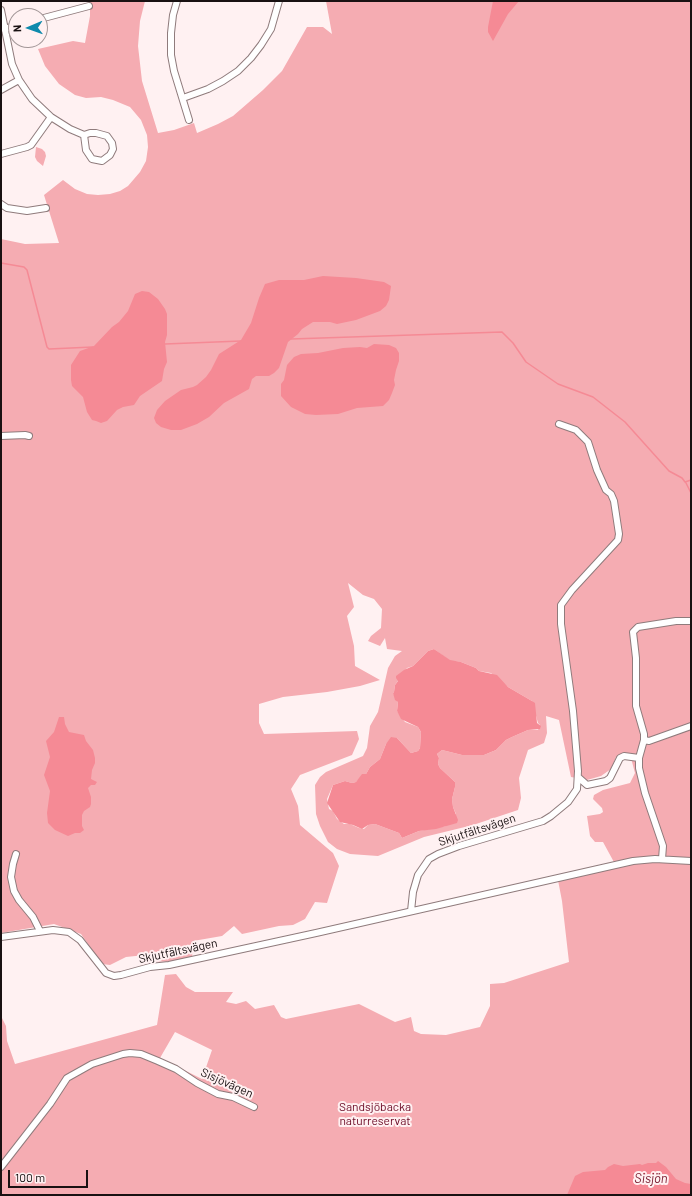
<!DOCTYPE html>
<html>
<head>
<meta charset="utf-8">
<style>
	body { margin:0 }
	#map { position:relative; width:692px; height:1196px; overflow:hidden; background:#fff1f2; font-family:Barlow,sans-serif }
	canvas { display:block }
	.frame { position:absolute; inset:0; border:2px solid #191112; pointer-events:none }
	.north { position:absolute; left:8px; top:8px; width:40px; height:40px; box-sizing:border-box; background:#fff1f2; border:1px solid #a39798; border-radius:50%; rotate:268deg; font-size:11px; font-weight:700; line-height:16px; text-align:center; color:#191112 }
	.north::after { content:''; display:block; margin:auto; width:14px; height:18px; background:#0e8aac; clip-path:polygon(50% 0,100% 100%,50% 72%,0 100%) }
	.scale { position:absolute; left:8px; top:1170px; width:80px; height:18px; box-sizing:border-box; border:2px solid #191112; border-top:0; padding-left:5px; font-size:12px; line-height:14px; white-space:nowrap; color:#191112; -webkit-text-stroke:3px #fff1f2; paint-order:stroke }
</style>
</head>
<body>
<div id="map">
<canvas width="692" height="1196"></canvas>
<div class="frame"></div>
<div class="north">N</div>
<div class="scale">100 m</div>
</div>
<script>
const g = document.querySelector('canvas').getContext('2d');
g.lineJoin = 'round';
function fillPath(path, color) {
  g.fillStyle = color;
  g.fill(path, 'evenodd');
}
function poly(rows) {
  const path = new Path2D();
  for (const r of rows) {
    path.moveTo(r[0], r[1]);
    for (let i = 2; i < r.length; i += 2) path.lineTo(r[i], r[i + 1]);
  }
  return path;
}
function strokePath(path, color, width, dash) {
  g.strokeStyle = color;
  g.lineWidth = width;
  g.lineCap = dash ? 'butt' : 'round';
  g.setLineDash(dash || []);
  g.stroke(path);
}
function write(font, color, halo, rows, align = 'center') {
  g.font = font + ' Barlow,sans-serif';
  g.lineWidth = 4;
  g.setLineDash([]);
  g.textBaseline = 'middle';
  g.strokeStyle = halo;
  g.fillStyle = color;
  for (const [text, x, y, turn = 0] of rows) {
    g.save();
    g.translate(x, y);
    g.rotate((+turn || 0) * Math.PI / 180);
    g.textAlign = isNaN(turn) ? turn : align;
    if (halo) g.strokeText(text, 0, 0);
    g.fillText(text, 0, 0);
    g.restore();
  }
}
const green = poly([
	[90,1,145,1,140,21,138,46,142,81,158,133,174,130,194,123,197,133,218,124,233,116,263,90,282,71,307,27,323,27,332,34,326,1,691,1,691,1195,1,1195,1,1016,6,1026,7,1041,15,1064,157,1025,165,975,176,974,186,987,195,992,233,992,226,1002,236,1004,246,1001,255,1009,274,1005,281,1017,286,1019,359,1004,395,1022,411,1017,414,1031,421,1034,446,1035,480,1027,490,1006,490,984,504,983,569,962,562,901,557,875,615,864,603,842,595,842,590,836,587,816,600,814,603,812,602,808,593,799,594,795,603,790,630,783,635,773,631,758,616,757,611,769,601,776,587,780,571,777,559,720,546,716,547,733,544,743,528,750,519,778,521,798,518,810,473,825,424,837,378,856,350,854,337,849,328,842,320,826,316,814,315,785,320,777,326,772,363,756,367,748,370,726,378,712,381,699,388,668,395,656,402,651,387,649,385,638,380,646,368,641,371,636,381,628,382,609,374,599,363,595,348,583,354,607,347,616,354,646,355,666,380,680,360,686,327,692,283,697,259,704,259,723,264,734,357,731,359,739,352,755,300,775,291,789,298,806,300,825,333,853,339,866,327,903,315,902,305,919,293,925,279,926,242,934,234,926,222,936,193,941,192,959,171,962,150,961,145,955,126,957,110,965,102,964,81,934,54,924,1,933,1,239,25,244,59,243,44,195,63,180,75,189,87,194,98,195,110,194,120,191,128,186,140,172,146,161,148,147,147,135,141,120,130,107,113,100,101,97,86,98,75,95,59,84,45,66,38,49,73,41,85,43,90,16],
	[434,649,450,661,461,662,476,668,479,671,491,673,508,687,532,701,538,723,540,725,538,730,528,730,512,737,506,740,496,750,484,755,462,755,442,750,437,754,439,758,438,764,440,768,455,782,455,787,452,799,453,807,456,814,446,826,419,831,402,838,399,833,375,824,368,825,364,829,359,828,350,824,344,824,337,819,333,811,329,809,327,799,333,785,345,781,352,783,356,782,366,774,370,767,380,759,386,744,397,738,411,753,418,751,420,748,421,732,418,727,405,722,397,711,398,702,393,693,394,692,395,685,407,668,413,666,428,651],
	[175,1032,212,1050,202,1079,160,1058],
	[36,147,42,149,45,152,46,156,43,166,37,161,35,157]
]);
const water = poly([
	[493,1,519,1,508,14,493,41,488,32,488,27],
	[323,276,356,278,384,282,391,286,389,300,386,306,380,311,356,320,337,324,330,322,313,322,302,329,298,334,288,342,279,368,274,373,269,376,256,376,252,379,249,389,224,403,209,417,197,424,181,430,171,430,161,427,156,423,154,418,157,410,165,401,181,390,193,387,197,385,206,377,211,370,219,354,241,340,251,323,259,298,265,284,279,280,304,280],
	[142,291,149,292,158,299,165,309,167,314,167,335,165,342,167,362,164,369,162,381,140,396,134,405,123,407,117,410,107,421,101,423,96,421,92,420,87,412,83,397,72,386,71,380,71,365,80,351,94,346,112,327,119,322,128,311,135,294],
	[374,344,389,345,396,348,399,353,399,361,396,370,394,380,395,385,392,393,389,400,383,406,357,408,338,414,316,415,305,414,291,407,281,396,281,384,284,380,287,365,294,357,301,354,318,353,343,348,360,347,367,348],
	[434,649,450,660,461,662,476,668,479,671,497,675,508,687,532,701,535,703,537,723,541,726,540,729,528,730,512,737,506,740,496,750,484,755,462,755,442,750,437,754,439,758,438,764,440,768,455,782,455,787,452,799,453,807,458,820,457,823,436,829,419,831,402,838,399,833,375,824,368,825,362,829,353,825,340,822,327,803,333,785,345,781,352,783,356,782,362,774,366,774,370,767,380,759,386,744,391,737,397,738,411,753,418,751,420,748,421,732,418,727,401,719,397,711,398,702,395,700,393,693,394,692,395,685,398,681,396,678,396,676,404,670,413,666,428,651],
	[59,717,64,717,65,724,69,732,84,735,86,741,93,750,95,758,95,763,92,770,91,779,97,782,95,785,91,785,88,788,91,797,91,804,90,807,84,811,82,815,82,826,84,830,80,833,75,833,68,836,55,830,48,823,47,813,50,791,44,775,50,757,46,741,54,732],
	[658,1161,666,1167,676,1179,685,1183,691,1184,691,1195,567,1195,575,1176,583,1172,605,1170,608,1167,614,1164,623,1166,640,1164,642,1165,648,1163,656,1163]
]);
const stream = poly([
	[1,263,24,267,27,270,47,347,49,349,93,347],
	[291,339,502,332,513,343,526,362,558,384,593,397,625,422,669,471,682,478,685,482,691,480],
	[165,344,241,341],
	[686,483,691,493]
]);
const street = poly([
	[177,1,173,15,171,33,171,55,174,71,189,120],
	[1,10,12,64,19,80,32,99,51,117,70,129,84,135,90,133,96,133,107,136,112,143,113,149,110,155,102,161,92,159,86,150,84,135],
	[40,19,89,6],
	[4,29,16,26],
	[1,90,19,80],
	[183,98,208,89,223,81,238,71,251,58,261,45,271,29,279,1],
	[1,154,27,147,31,145,51,117],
	[1,204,7,208,27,211,46,208],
	[1,436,25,435,29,436],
	[644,740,649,741,691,726],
	[578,777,587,785,606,781,610,778,620,758,624,756,639,758],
	[16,854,13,864,11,877,14,891,19,900,33,917,40,931],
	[662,859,663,846,645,793,639,768,639,758,644,740,644,734,636,706,636,658,633,632,638,627,676,621,691,621],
	[411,911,413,892,418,875,429,859,438,854,459,846,543,821,551,816,568,802,577,789,578,771,573,711,561,624,561,605,572,590,618,540,619,534,614,501,611,494,606,490,597,470,588,442,576,430,559,424],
	[1,937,53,930,69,932,80,940,106,973,114,976,121,975,150,967,169,965,316,933,633,861,655,859,691,861],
	[1,1167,50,1104,67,1078,92,1064,123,1054,130,1053,141,1054,158,1061,176,1069,197,1083,218,1094,233,1097,254,1107]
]);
const streetNames = [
	["Skjutfältsvägen",477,830,-18],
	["Skjutfältsvägen",178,951,-12],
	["Sisjövägen",227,1083,24]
];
const parkNames = [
	["Sandsjöbacka",375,1107],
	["naturreservat",375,1121]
];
const waterNames = [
	["Sisjön",651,1179]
];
fillPath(green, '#f5acb2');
fillPath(water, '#f58a95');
strokePath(stream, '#f58a95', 1.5);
strokePath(street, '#8f7b7c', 8);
strokePath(street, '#fff', 6);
write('12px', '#191112', '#fff1f2', streetNames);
write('12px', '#6a0823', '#fff1f2', parkNames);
write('italic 13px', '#791b2f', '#fff1f2', waterNames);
</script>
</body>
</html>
